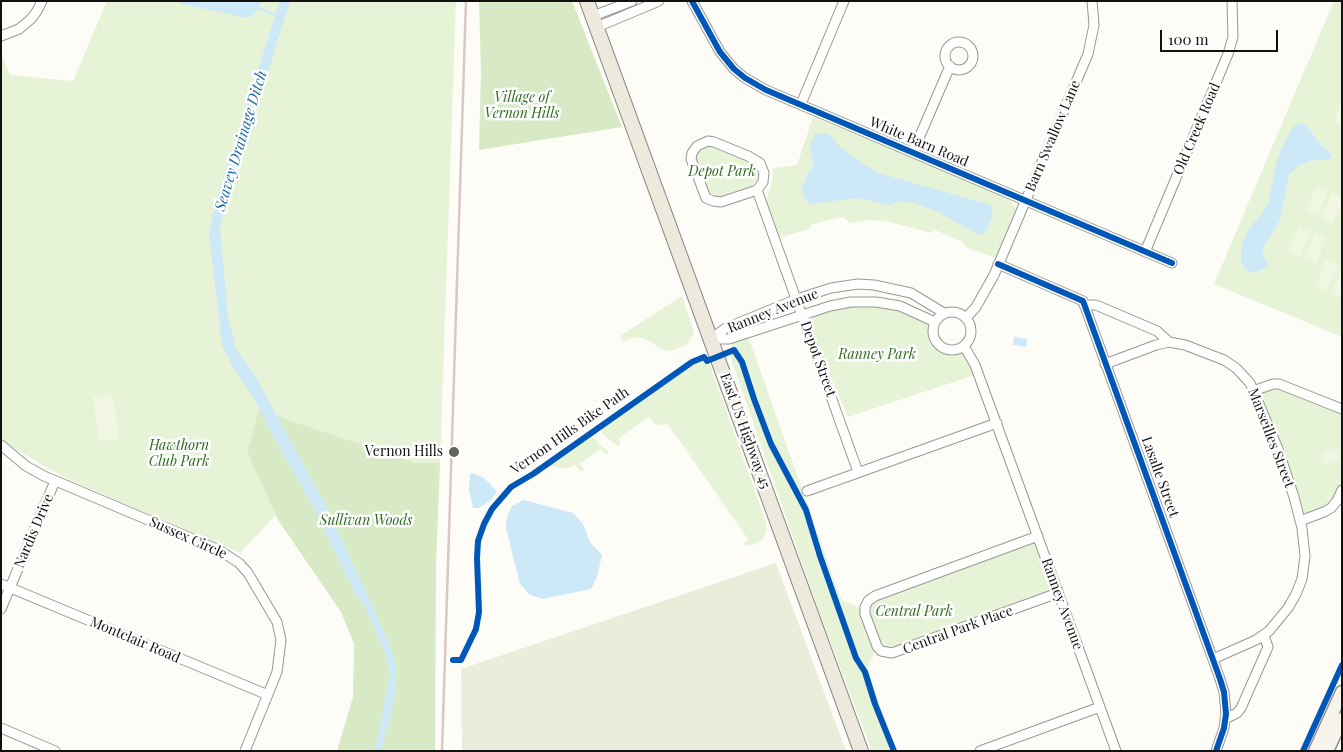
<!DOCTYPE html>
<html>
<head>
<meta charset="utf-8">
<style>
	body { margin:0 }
	#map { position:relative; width:1343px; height:752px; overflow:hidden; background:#fdfcf7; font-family:"Playfair Display",serif }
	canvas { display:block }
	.frame { position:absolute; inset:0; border:2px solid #111; pointer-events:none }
	.scale { position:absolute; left:1160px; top:30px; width:118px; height:22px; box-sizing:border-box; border:2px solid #111; border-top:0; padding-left:6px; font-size:15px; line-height:18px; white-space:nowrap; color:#111; -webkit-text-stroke:4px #fff; paint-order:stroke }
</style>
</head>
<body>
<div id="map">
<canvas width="1343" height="752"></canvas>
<div class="frame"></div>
<div class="scale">100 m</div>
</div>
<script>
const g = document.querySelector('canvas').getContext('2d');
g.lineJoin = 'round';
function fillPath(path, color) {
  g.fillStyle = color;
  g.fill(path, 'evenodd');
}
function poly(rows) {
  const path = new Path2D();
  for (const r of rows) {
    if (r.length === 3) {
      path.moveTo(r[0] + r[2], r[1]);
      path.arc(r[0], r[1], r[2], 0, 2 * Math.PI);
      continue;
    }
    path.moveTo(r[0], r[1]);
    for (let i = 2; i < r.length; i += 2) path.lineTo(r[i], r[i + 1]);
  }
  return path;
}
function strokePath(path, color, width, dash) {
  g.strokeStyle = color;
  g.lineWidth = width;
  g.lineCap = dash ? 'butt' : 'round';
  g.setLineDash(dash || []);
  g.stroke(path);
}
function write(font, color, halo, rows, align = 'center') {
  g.font = font + ' "Playfair Display",serif';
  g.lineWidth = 5;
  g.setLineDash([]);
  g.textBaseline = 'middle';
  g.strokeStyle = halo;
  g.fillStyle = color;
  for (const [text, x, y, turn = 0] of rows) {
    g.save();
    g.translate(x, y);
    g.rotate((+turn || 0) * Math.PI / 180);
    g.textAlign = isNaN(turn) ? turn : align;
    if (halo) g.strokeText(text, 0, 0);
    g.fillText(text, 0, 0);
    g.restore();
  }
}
const green = poly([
	[107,1,456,1,440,463,247,452,276,515,240,553,65,478,10,446,1,437,1,53,10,75,73,81],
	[1334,1,1342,1,1342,337,1214,284],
	[813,117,1008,198,1016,209,996,258,967,248,963,242,935,230,932,233,885,221,867,220,850,223,843,217,812,224,809,229,779,238,766,203,772,181,773,168,797,165],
	[706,143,756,163,759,174,757,181,751,186,720,196,715,196,708,192,695,158,695,153],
	[682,296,694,332,691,338,686,345,673,350,668,351,659,348,650,341,642,338,633,337,624,342,620,336],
	[842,305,893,307,927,323,933,343,948,352,963,352,969,357,975,375,848,417,809,326,810,320,815,314],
	[748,336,840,596,843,601,859,607,875,651,867,668,896,751,872,751,819,612,731,359,730,351,732,344,737,339],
	[698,360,709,362,766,522,767,528,764,537,758,543,748,546,744,544,748,539,667,423,661,426,654,423,649,417,618,439,621,443,618,446,606,437,601,431,600,428],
	[1266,389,1282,389,1342,414,1342,481,1331,503,1326,507,1309,514,1304,512,1300,507,1261,401,1262,392],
	[590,435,606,450,608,451,606,455,601,449,580,464,584,470,581,472,575,465,564,469,547,465],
	[1030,543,1035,544,1049,583,1049,589,1047,591,892,648,886,647,879,640,869,610,872,601]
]);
const forest = poly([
	[479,1,572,1,622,127,479,150,481,72],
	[259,410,413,462,440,463,436,565,435,751,337,751,353,697,354,644,341,612,278,520,247,452]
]);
const cemetery = poly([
	[776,563,846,751,462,751,461,669]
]);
const pitch = poly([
	[1342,102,1342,126,1333,122],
	[1316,186,1328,191,1317,217,1305,211],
	[1332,193,1342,197,1342,202,1332,223,1321,218],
	[1299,226,1311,231,1300,257,1288,251],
	[1315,232,1327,237,1316,263,1304,258],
	[1326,260,1338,266,1327,291,1315,286],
	[1342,268,1342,298,1331,293],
	[113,395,119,439,99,441,93,397],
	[1332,449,1335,450,1339,455,1338,459,1327,464,1324,463,1321,456,1322,454]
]);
const water = poly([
	[180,1,261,1,255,13,247,18,182,4],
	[280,1,290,1,261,94,227,195,220,230,228,315,236,349,258,381,327,508,374,609,393,654,396,671,394,704,381,751,374,751,379,733,390,672,385,652,366,609,354,592,313,506,287,461,254,399,233,367,222,345,209,232,217,197],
	[1301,123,1306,125,1321,145,1332,155,1329,159,1309,161,1298,166,1289,174,1280,220,1263,247,1263,253,1268,267,1252,273,1247,271,1241,262,1241,249,1243,240,1249,229,1262,213,1269,201,1276,163,1282,147,1293,127],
	[825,133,833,137,837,144,861,163,882,174,991,205,993,215,984,235,976,233,936,211,915,203,902,201,887,205,858,198,810,204,803,197,802,187,808,172,814,164,811,155,810,144,815,135],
	[1014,337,1027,339,1026,347,1013,345],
	[473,473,484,478,496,490,496,493,491,500,479,508,473,508,469,490,470,474],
	[524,500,573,513,583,524,590,542,602,555,597,577,591,589,542,599,530,595,520,584,506,528,507,516,512,506]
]);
const stream = poly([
	[258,8,278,16]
]);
const minor = poly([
	[692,1,720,52,734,69,745,78,766,90,1172,263],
	[593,16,632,1],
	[597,27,659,1],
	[1,36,19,29,31,19,37,11,42,1],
	[959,56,14],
	[801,104,844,1],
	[708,141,714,142,748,156,760,163,764,173,763,182,757,190,721,202,713,201,706,198,691,159,692,153,697,146,708,141],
	[913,152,950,66],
	[757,190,858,472],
	[1145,252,1228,54,1233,37,1232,1],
	[998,264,1083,301,1220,679,1224,692,1226,714,1224,728,1216,751],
	[1084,305,1096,305,1157,331,1169,342,1185,345,1224,360,1236,368,1250,383,1278,449,1294,497,1302,528,1305,556,1302,579,1296,594,1288,608,1269,631,1256,640,1213,659],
	[952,331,19],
	[966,318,976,307,994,275,1088,54,1094,25,1092,1],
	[711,339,726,328,797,299,831,288,858,284,874,285,911,293,944,313],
	[712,339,729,339,830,306,851,302,876,302,900,306,935,322],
	[964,346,975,365,1116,751],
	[1105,364,1156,345,1169,342],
	[1253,391,1273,384,1279,384,1342,409],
	[1,445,26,466,44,476,219,550,239,563,248,573,277,622,281,640,277,672,245,751],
	[807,491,997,423],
	[1300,521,1324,512,1331,508,1337,501,1342,490],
	[1038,536,875,596,868,601,865,607,865,614,877,646,881,651,892,653,1058,593],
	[1,584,268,695],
	[1,609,55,481],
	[1225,719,1237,713,1241,708,1268,647,1264,636],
	[1,728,55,751],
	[980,751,1100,707]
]);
const secondary = poly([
	[1315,751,1342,692],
	[1327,751,1342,719]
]);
const primary = poly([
	[587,1,861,751]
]);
const rail = poly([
	[442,751,466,1]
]);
const cycleway = poly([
	[692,1,720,52,734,69,745,78,766,90,1172,263],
	[998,264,1083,301,1220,679,1224,692,1226,714,1224,728,1216,751],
	[453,660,461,660,476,629,479,612,477,558,478,541,484,524,492,509,511,487,533,474,692,362,704,357,707,361,734,350,742,362,754,399,771,444,806,510,820,556,856,658,865,672,875,704,894,751],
	[1303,751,1342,665]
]);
const markers = [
	[454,452,6,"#646362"]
];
const parkNames = [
	["Village of",522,98],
	["Vernon Hills",522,114],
	["Depot Park",722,172],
	["Ranney Park",877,355],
	["Hawthorn",179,446],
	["Club Park",179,462],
	["Sullivan Woods",366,521],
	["Central Park",914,612]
];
const streetNames = [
	["Old Creek Road",1197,129,-67],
	["Barn Swallow Lane",1053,136,-67],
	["White Barn Road",919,142,23],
	["Ranney Avenue",773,311,-22],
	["Depot Street",818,359,70],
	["Vernon Hills Bike Path",570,431,-35],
	["East US Highway 45",745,431,70],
	["Marseilles Street",1271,438,69],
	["Lasalle Street",1160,477,70],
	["Nardis Drive",34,531,-67],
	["Sussex Circle",188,538,24],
	["Ranney Avenue",1062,604,70],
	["Central Park Place",958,630,-20],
	["Montclair Road",135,640,23]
];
const poiNames = [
	["Vernon Hills",443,452]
];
const waterNames = [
	["Seavey Drainage Ditch",241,141,-73]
];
fillPath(green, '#e7f3d7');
fillPath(forest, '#d8eac5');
fillPath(cemetery, '#e9eedb');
fillPath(pitch, '#f0f6e1');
fillPath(water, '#cde8f7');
strokePath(stream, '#cde8f7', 2.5);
strokePath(minor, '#979795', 11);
strokePath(secondary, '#8e8d8b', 15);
strokePath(primary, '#858482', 16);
strokePath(minor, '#fffffe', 9);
strokePath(secondary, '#f6f4eb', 12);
strokePath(primary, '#ede9dc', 14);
strokePath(rail, '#d9c6c7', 2.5);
strokePath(cycleway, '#0057b8', 6);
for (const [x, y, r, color] of markers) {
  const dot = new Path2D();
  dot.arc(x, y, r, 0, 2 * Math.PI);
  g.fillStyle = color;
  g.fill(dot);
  strokePath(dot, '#fff', 2);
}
write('italic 14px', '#2f6b1f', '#fff', parkNames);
write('14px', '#111', '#fff', streetNames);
write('14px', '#111', '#fff', poiNames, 'right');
write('italic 15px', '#1768a6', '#fff', waterNames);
</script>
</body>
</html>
